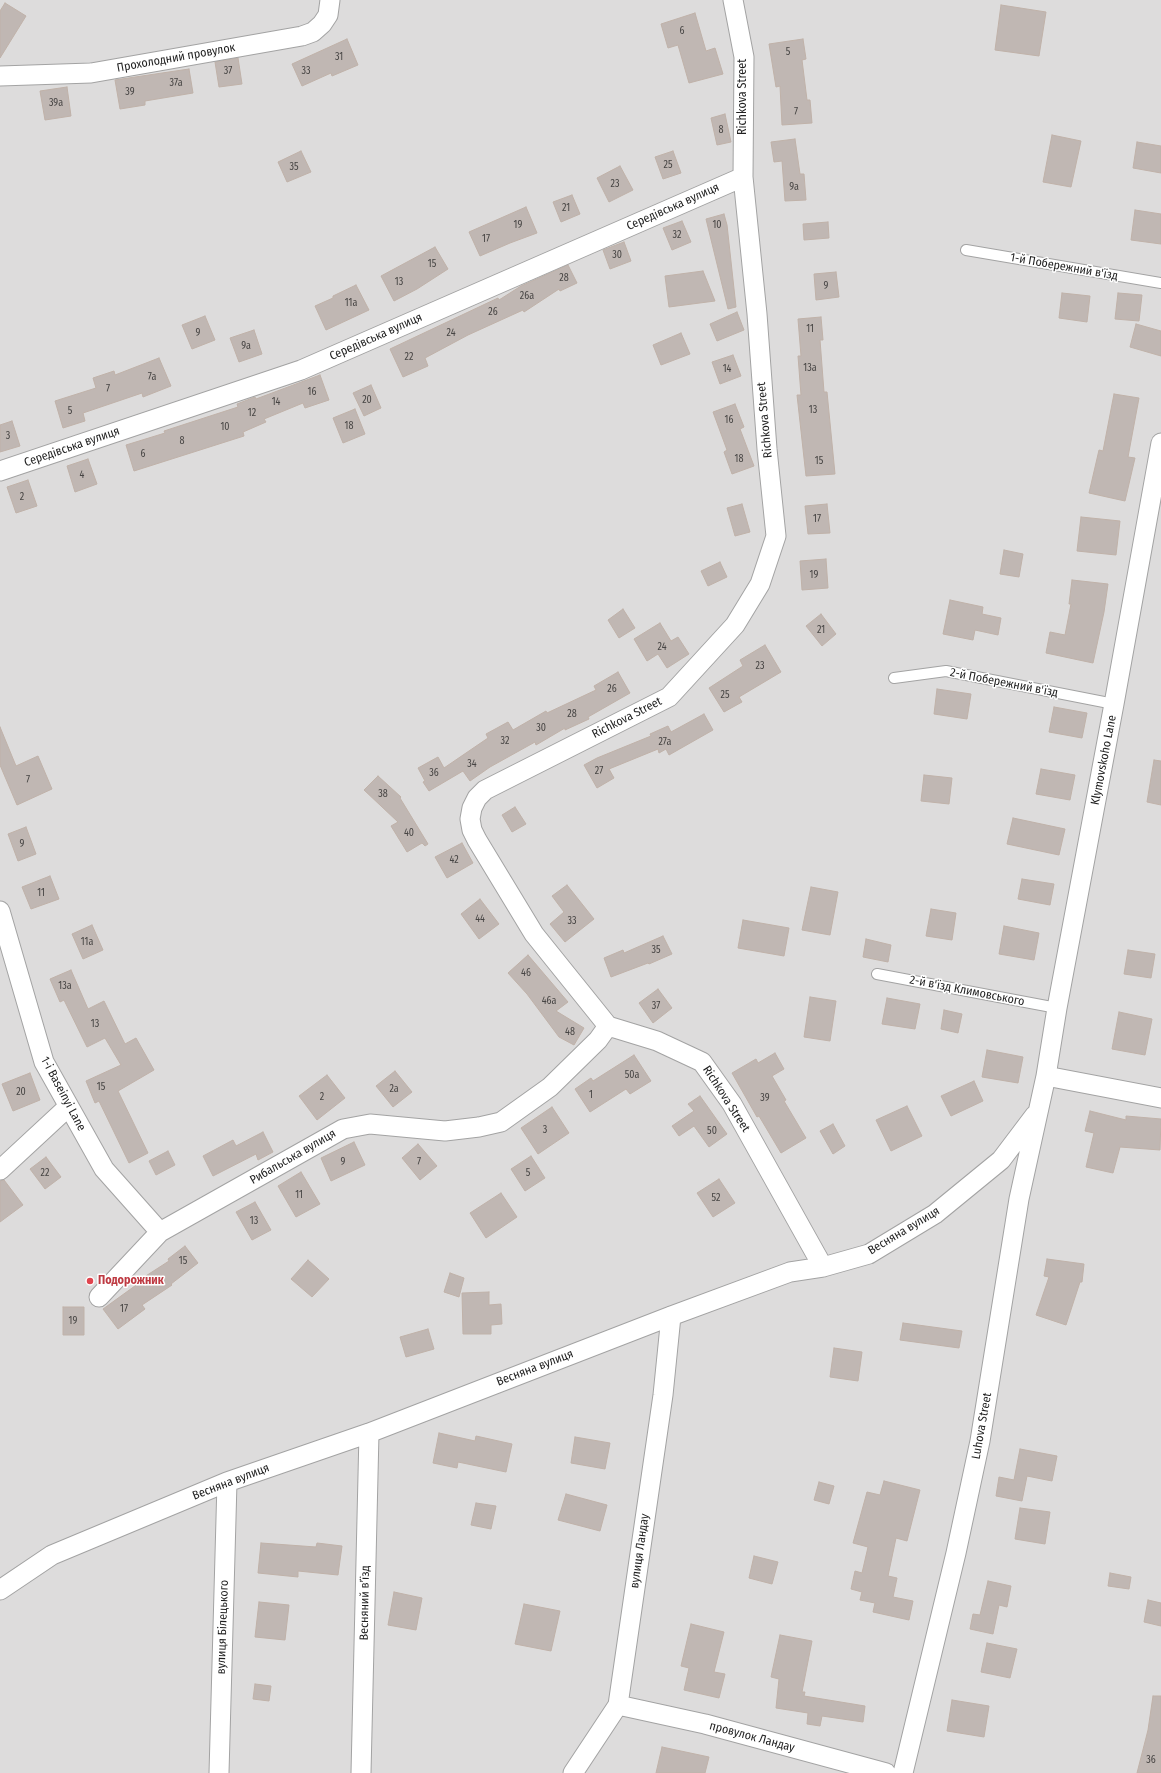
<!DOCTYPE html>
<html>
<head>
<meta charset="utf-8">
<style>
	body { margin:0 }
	canvas { display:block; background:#efece6 }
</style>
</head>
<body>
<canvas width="1161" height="1773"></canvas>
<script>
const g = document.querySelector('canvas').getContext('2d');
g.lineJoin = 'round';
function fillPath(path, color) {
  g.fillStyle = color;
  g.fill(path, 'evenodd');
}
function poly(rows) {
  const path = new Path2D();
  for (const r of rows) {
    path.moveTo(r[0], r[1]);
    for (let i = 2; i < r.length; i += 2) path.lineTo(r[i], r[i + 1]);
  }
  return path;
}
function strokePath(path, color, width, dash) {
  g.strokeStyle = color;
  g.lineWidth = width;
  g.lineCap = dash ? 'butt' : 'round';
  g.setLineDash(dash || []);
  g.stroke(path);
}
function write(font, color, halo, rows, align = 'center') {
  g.font = font + ' "Fira Sans Condensed",sans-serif';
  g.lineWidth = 3;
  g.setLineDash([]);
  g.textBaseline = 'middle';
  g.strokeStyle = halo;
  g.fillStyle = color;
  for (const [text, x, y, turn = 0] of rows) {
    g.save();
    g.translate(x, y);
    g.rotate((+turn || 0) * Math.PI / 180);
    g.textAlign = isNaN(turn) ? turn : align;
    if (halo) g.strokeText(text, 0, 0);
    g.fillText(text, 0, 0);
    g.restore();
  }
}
const residential = poly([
	[0,0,1161,0,1161,1773,0,1773]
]);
const building = poly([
	[5,3,26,16,0,58,0,11,5,3],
	[1001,5,1046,12,1039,56,995,50,1001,5],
	[695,13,706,51,715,48,723,74,689,83,678,45,668,48,661,24,695,13],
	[347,39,358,65,332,76,331,73,302,86,292,64,347,39],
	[803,39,806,59,802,60,807,100,810,100,812,123,782,125,780,86,776,87,769,44,803,39],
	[238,58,242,84,219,87,215,62,238,58],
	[189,69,193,93,145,101,145,105,120,109,115,80,189,69],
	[67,87,71,116,45,120,40,91,67,87],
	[725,114,731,142,717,145,711,118,725,114],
	[1052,135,1081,141,1071,187,1043,182,1052,135],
	[795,139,800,174,804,174,806,200,785,201,782,161,774,162,771,142,795,139],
	[1137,142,1161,146,1161,173,1133,168,1137,142],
	[301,151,311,172,287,182,278,162,301,151],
	[673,151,681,173,663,179,655,157,673,151],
	[620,166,633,190,609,202,597,178,620,166],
	[572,195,580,214,561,222,553,202,572,195],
	[526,207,537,233,510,243,480,256,469,232,526,207],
	[1135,210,1161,214,1161,244,1131,240,1135,210],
	[724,214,727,225,736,307,728,309,706,219,724,214],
	[682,221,691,242,672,250,663,228,682,221],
	[828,222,829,238,804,240,803,224,828,222],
	[624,242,631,261,610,269,603,250,624,242],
	[435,247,448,269,417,289,394,301,381,276,435,247],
	[568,265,577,283,560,291,559,289,524,312,523,310,468,335,425,358,428,366,403,377,390,349,498,298,499,300,521,286,568,265],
	[703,271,715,301,669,307,665,276,703,271],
	[836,272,839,297,816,300,814,274,836,272],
	[356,285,369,310,326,330,315,306,333,298,333,296,356,285],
	[1062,293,1090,296,1087,322,1059,318,1062,293],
	[1118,293,1142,295,1139,321,1115,319,1118,293],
	[737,312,744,330,717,341,710,324,737,312],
	[205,316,215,340,192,349,182,325,205,316],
	[821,317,823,340,820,340,824,392,827,392,835,474,806,476,797,395,801,395,798,356,801,356,798,319,821,317],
	[1136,324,1161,331,1161,356,1130,347,1136,324],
	[254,330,262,354,239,362,230,338,254,330],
	[681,333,690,354,661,365,653,345,681,333],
	[733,355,741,376,720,384,712,362,733,355],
	[159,358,171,386,143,397,142,393,83,413,85,421,63,428,55,401,96,388,93,378,114,371,115,375,159,358],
	[320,375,329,400,305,408,303,403,264,419,266,422,243,432,244,436,134,471,126,445,165,433,164,431,238,407,237,404,255,397,256,399,320,375],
	[371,385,381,408,364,416,353,393,371,385],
	[1114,394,1139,398,1128,457,1135,458,1125,501,1089,493,1099,450,1103,451,1114,394],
	[735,404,744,427,740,429,754,466,732,474,724,452,727,450,713,412,735,404],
	[355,409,365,434,343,443,333,418,355,409],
	[12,421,20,446,0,452,0,425,12,421],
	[88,459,97,484,75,492,67,466,88,459],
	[28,480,37,506,16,513,7,487,28,480],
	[742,504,750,532,735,536,727,508,742,504],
	[827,504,830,533,808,534,805,506,827,504],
	[1081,517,1120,521,1116,555,1077,551,1081,517],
	[1004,550,1023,554,1019,577,1000,574,1004,550],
	[826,559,828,588,802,590,800,561,826,559],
	[720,562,727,577,708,586,701,571,720,562],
	[1072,580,1108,584,1104,612,1093,663,1046,653,1050,632,1065,635,1071,604,1069,604,1072,580],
	[950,600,983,607,982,614,1001,618,998,635,975,630,973,640,943,634,950,600],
	[623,609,635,628,619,638,608,620,623,609],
	[821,614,836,634,822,646,806,626,821,614],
	[660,623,671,641,678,637,689,654,667,668,658,654,647,661,634,639,660,623],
	[765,645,781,672,739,697,742,702,724,712,709,688,743,666,740,660,765,645],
	[618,672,630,693,588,717,589,719,565,730,565,728,536,745,535,742,490,767,470,781,463,771,429,791,423,782,425,781,418,768,438,757,444,768,488,738,486,734,508,722,513,730,546,711,547,713,596,690,594,686,618,672],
	[937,689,971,694,967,719,934,714,937,689],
	[1054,707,1087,713,1082,738,1049,732,1054,707],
	[704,714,713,730,669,755,666,749,659,753,658,749,609,769,614,778,597,788,584,765,597,758,651,736,650,734,668,726,671,732,704,714],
	[0,727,16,766,38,756,52,789,17,805,0,765,0,727],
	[1154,760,1161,761,1161,805,1147,802,1154,760],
	[1041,769,1075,775,1070,800,1036,794,1041,769],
	[924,775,952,778,949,804,921,801,924,775],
	[378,776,401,797,400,798,428,844,425,846,422,843,407,852,391,826,398,822,364,790,378,776],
	[515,807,526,824,512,832,502,815,515,807],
	[1013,818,1065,829,1059,855,1007,844,1013,818],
	[26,827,36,854,18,861,8,834,26,827],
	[462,843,473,863,447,878,435,857,462,843],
	[50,876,59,899,31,909,22,887,50,876],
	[1022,879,1054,884,1050,905,1018,899,1022,879],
	[567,885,594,919,565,942,550,924,564,912,552,896,567,885],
	[811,887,838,892,830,935,802,930,811,887],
	[480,899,499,924,479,939,461,914,480,899],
	[931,909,956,913,952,940,926,936,931,909],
	[743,920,789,928,784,956,738,948,743,920],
	[92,925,103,950,83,959,72,934,92,925],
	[1004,926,1039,933,1034,960,999,954,1004,926],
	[663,936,672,954,649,964,648,963,611,977,604,958,623,950,624,953,663,936],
	[866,939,891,945,888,962,863,957,866,939],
	[1128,950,1155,954,1151,978,1124,974,1128,950],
	[528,955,568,1002,556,1011,584,1028,574,1045,559,1037,527,994,508,973,528,955],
	[71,970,88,1009,104,1001,125,1044,136,1038,154,1070,118,1091,148,1153,129,1163,99,1101,95,1103,86,1081,121,1065,105,1038,87,1047,64,1000,60,1002,50,979,71,970],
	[658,989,672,1008,653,1023,639,1003,658,989],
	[810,997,836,1001,830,1041,804,1037,810,997],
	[887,998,920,1004,915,1029,882,1024,887,998],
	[944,1010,962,1014,958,1033,941,1029,944,1010],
	[1119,1012,1152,1019,1145,1055,1112,1049,1119,1012],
	[987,1050,1023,1057,1018,1083,982,1077,987,1050],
	[775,1053,784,1069,772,1076,786,1100,784,1101,806,1138,781,1153,759,1116,757,1117,732,1073,756,1059,758,1063,775,1053],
	[634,1055,651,1081,630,1094,626,1089,590,1112,575,1089,591,1078,593,1081,634,1055],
	[395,1071,412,1092,393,1107,376,1086,395,1071],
	[30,1073,40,1100,13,1111,2,1084,30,1073],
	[327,1075,345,1098,317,1120,299,1096,327,1075],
	[974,1081,983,1101,951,1116,941,1096,974,1081],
	[700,1096,727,1134,709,1147,694,1126,679,1136,672,1126,694,1111,688,1104,700,1096],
	[907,1106,922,1136,891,1151,876,1120,907,1106],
	[552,1107,569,1133,538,1154,521,1128,552,1107],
	[1090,1111,1126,1120,1126,1116,1161,1119,1160,1150,1120,1147,1113,1173,1086,1167,1094,1133,1085,1131,1090,1111],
	[833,1124,845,1146,833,1154,820,1131,833,1124],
	[263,1132,273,1152,258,1160,256,1154,213,1176,203,1156,233,1140,236,1146,263,1132],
	[354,1142,365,1165,331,1181,321,1158,354,1142],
	[418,1144,437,1166,420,1180,402,1158,418,1144],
	[168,1151,175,1165,156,1175,149,1161,168,1151],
	[531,1156,545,1178,525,1191,511,1169,531,1156],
	[46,1157,61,1177,45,1189,30,1169,46,1157],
	[301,1172,320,1204,296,1217,278,1186,301,1172],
	[719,1179,735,1203,713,1217,697,1193,719,1179],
	[4,1180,23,1205,0,1222,0,1181,4,1180],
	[501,1193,517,1217,486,1238,470,1213,501,1193],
	[255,1202,271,1230,252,1240,236,1212,255,1202],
	[185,1246,198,1263,171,1284,172,1285,142,1305,145,1309,118,1329,103,1309,139,1283,138,1281,169,1261,168,1259,185,1246],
	[1047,1259,1084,1264,1082,1282,1080,1282,1066,1325,1036,1315,1049,1277,1044,1276,1047,1259],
	[308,1260,329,1279,312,1297,291,1279,308,1260],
	[450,1273,464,1278,459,1297,444,1292,450,1273],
	[489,1292,489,1305,501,1304,502,1324,491,1325,491,1334,463,1334,462,1293,489,1292],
	[63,1307,84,1307,84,1335,63,1335,63,1307],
	[903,1323,962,1331,959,1348,900,1340,903,1323],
	[428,1329,434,1349,406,1357,400,1337,428,1329],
	[834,1348,862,1352,858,1381,830,1377,834,1348],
	[439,1433,475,1441,476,1436,512,1444,506,1472,458,1462,457,1468,433,1463,439,1433],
	[575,1437,610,1443,605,1469,571,1463,575,1437],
	[1020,1449,1057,1456,1052,1481,1027,1476,1022,1501,996,1496,999,1477,1014,1480,1020,1449],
	[884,1481,920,1490,907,1541,896,1538,888,1576,897,1578,893,1597,913,1601,909,1620,873,1612,875,1603,860,1600,862,1592,851,1589,855,1571,862,1573,868,1547,853,1543,867,1492,880,1495,884,1481],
	[819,1482,834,1486,829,1504,814,1500,819,1482],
	[566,1494,607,1505,600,1531,558,1520,566,1494],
	[476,1503,496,1506,491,1529,471,1525,476,1503],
	[1020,1508,1050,1512,1045,1544,1015,1539,1020,1508],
	[261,1543,316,1547,317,1543,342,1546,338,1575,298,1571,298,1577,258,1573,261,1543],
	[754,1556,778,1562,772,1584,749,1578,754,1556],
	[1110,1573,1131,1577,1129,1589,1108,1586,1110,1573],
	[988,1581,1011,1586,1007,1607,999,1605,993,1634,970,1629,973,1614,980,1615,988,1581],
	[394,1592,422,1598,416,1630,388,1625,394,1592],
	[1148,1600,1161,1603,1161,1626,1144,1622,1148,1600],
	[259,1602,289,1605,285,1640,255,1637,259,1602],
	[524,1604,560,1611,551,1651,515,1644,524,1604],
	[691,1624,724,1632,714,1672,725,1674,719,1698,684,1690,689,1668,681,1666,691,1624],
	[780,1635,812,1641,802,1692,805,1692,804,1696,865,1706,863,1722,822,1716,820,1726,807,1724,808,1713,776,1708,779,1679,771,1677,780,1635],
	[987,1643,1017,1649,1010,1678,981,1672,987,1643],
	[255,1684,271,1686,269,1701,253,1699,255,1684],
	[1153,1696,1161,1696,1161,1773,1137,1773,1148,1730,1153,1696],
	[952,1700,989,1706,984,1737,947,1731,952,1700],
	[662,1747,709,1757,705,1773,656,1773,662,1747]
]);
const service = poly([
	[966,250,1161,283],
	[894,678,946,671,1114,704],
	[877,974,1057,1008]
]);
const minor = poly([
	[733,0,744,57,743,177,757,314,767,449,776,536,760,584,735,625,669,697,485,790,477,798,472,808,470,819,472,830,477,840,534,934,608,1026,657,1041,702,1062,732,1104,823,1267],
	[0,76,91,73,302,36,313,32,322,24,328,15,330,0],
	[0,471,301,370,743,177],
	[0,911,44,1062,104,1169,160,1232],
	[1046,1076,1161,1098],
	[0,1170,68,1107],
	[99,1297,160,1232,343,1129,370,1124,445,1131,479,1127,501,1122,550,1087,598,1040,608,1026],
	[0,1590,52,1555,227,1482,369,1433,671,1316,790,1272,823,1267,869,1254,935,1214,1001,1160,1035,1115],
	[618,1705,705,1724,886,1773],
	[219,1773,227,1482],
	[361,1773,369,1433],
	[573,1773,618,1705,663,1395,671,1316],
	[903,1773,956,1553,980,1441,1019,1199,1046,1076,1057,1008,1114,704,1161,443]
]);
const markers = [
	[90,1281,4,"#e0444e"]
];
const numberNames = [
	["6",682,31],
	["5",788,52],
	["31",339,57],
	["37",228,71],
	["33",306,71],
	["37а",176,83],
	["39",130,92],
	["39а",56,103],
	["7",796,112],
	["8",721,130],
	["25",668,165],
	["35",294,167],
	["23",615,184],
	["9а",794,187],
	["21",566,208],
	["19",518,225],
	["10",717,225],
	["32",677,235],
	["17",486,239],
	["30",617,255],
	["15",432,264],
	["28",564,278],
	["13",399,282],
	["9",826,286],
	["26а",527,296],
	["11а",351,303],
	["26",493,312],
	["11",810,329],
	["9",198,333],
	["24",451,333],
	["9а",246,346],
	["22",409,357],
	["13а",810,368],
	["14",727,369],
	["7а",152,377],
	["7",108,389],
	["16",312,392],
	["20",367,400],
	["14",276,402],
	["13",813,410],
	["5",70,411],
	["12",252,413],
	["16",729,420],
	["18",349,426],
	["10",225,427],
	["3",8,436],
	["8",182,441],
	["6",143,454],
	["18",739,459],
	["15",819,461],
	["4",82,475],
	["2",22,497],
	["17",817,519],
	["19",814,575],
	["21",821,630],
	["24",662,647],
	["23",760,666],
	["26",612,689],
	["25",725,695],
	["28",572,714],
	["30",541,728],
	["32",505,741],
	["27а",665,742],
	["34",472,764],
	["27",599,771],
	["36",434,773],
	["7",28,780],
	["38",383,794],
	["40",409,833],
	["9",22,844],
	["42",454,860],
	["11",41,893],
	["44",480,919],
	["33",572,921],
	["11а",87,942],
	["35",656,950],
	["46",526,973],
	["13а",65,986],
	["46а",549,1001],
	["37",656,1006],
	["13",95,1024],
	["48",570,1032],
	["50а",632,1075],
	["15",101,1087],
	["2а",394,1089],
	["20",21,1092],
	["1",591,1095],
	["2",322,1097],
	["39",765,1098],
	["3",545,1130],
	["50",712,1131],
	["9",343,1162],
	["7",419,1162],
	["22",45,1173],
	["5",528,1173],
	["11",299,1195],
	["52",716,1198],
	["13",254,1221],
	["15",183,1261],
	["17",124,1309],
	["19",73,1321],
	["36",1151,1760]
];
const streetNames = [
	["Прохолодний провулок",176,58,-10],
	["Richkova Street",743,97,-90],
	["Середівська вулиця",673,207,-24],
	["1-й Побережний в'їзд",1064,267,10],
	["Середівська вулиця",376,337,-24],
	["Richkova Street",765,420,-95],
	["Середівська вулиця",72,447,-19],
	["2-й Побережний в'їзд",1004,683,11],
	["Richkova Street",627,718,-27],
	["Klymovskoho Lane",1104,760,-79],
	["2-й в'їзд Климовського",967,991,11],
	["1-i Baseinyi Lane",63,1094,62],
	["Richkova Street",726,1099,57],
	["Рибальська вулиця",293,1157,-30],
	["Весняна вулиця",904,1231,-31],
	["Весняна вулиця",535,1368,-21],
	["Luhova Street",982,1426,-80],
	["Весняна вулиця",231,1482,-21],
	["вулиця Ландау",640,1551,-82],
	["Весняний вʼїзд",365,1603,-89],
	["вулиця Білецького",223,1627,-88],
	["провулок Ландау",752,1737,15]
];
const healthNames = [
	["Подорожник",98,1281]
];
fillPath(residential, '#dddcdc');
fillPath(building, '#c0b7b3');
strokePath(building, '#c0b2a9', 1);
strokePath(service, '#a3a3a3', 12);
strokePath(minor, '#a3a3a3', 21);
strokePath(service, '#fff', 10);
strokePath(minor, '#fff', 19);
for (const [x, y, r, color] of markers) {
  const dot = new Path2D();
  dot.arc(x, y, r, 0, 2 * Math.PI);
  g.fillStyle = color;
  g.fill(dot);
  strokePath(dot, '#fff', 1.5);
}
write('10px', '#474544', null, numberNames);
write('12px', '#1f1f1f', '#fff', streetNames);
write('bold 12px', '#be3a42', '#fff', healthNames, 'left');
</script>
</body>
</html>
